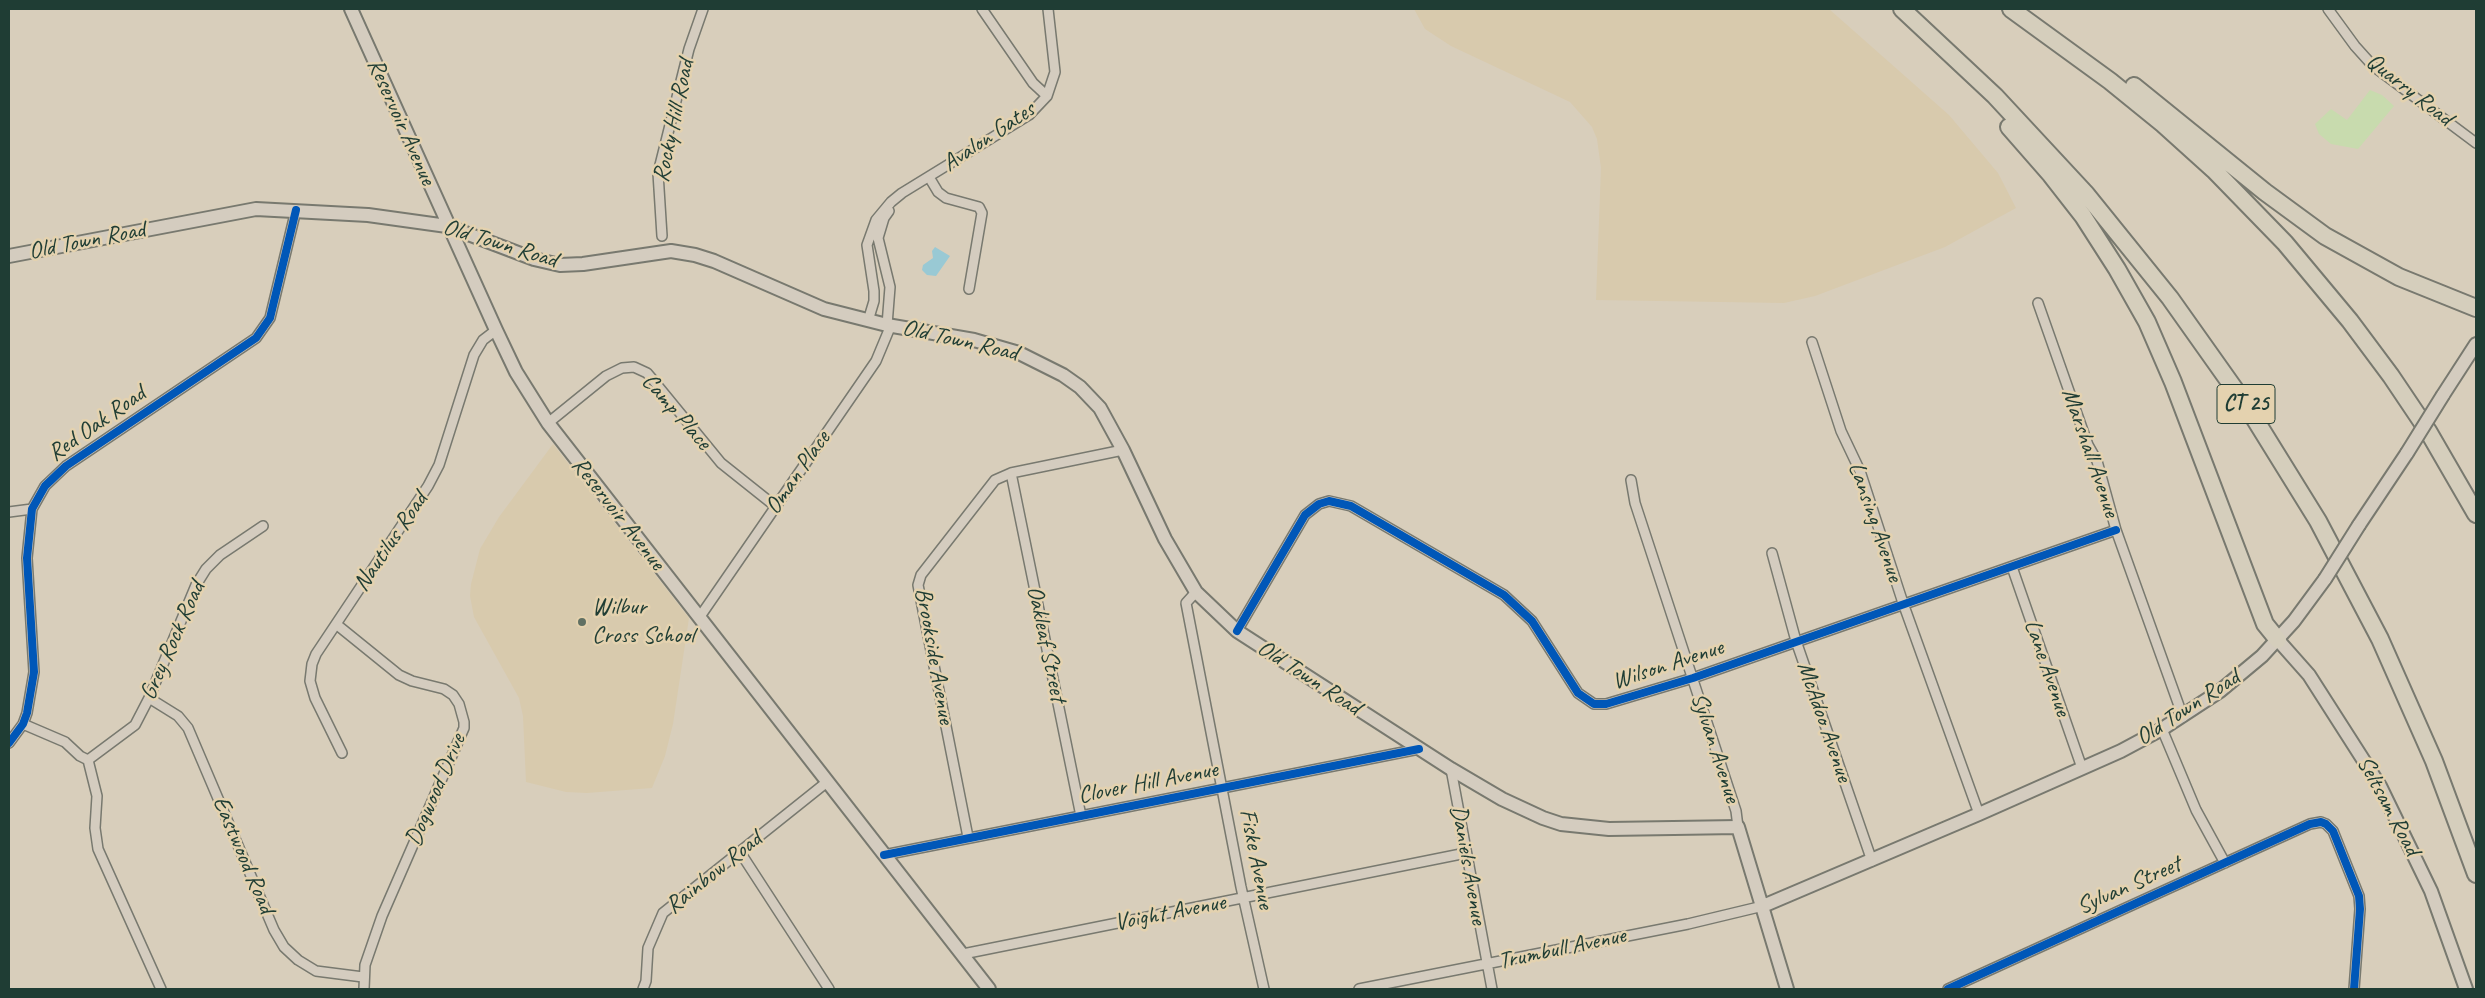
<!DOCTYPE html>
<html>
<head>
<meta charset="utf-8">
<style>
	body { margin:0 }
	#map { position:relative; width:2485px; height:998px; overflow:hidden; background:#d8cebb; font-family:Caveat,sans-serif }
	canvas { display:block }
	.frame { position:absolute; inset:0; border:10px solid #1f3d34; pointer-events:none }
</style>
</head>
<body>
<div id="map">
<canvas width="2485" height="998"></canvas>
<div class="frame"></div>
</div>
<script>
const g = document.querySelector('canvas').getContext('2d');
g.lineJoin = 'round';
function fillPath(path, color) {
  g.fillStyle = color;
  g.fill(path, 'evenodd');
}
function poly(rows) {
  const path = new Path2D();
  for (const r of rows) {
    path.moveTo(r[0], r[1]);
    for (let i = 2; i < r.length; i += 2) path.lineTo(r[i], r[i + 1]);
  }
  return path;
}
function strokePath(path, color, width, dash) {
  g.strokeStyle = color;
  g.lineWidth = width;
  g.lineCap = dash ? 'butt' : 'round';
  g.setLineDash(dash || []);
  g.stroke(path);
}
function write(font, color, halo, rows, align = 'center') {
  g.font = font + ' Caveat,sans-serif';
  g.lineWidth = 5;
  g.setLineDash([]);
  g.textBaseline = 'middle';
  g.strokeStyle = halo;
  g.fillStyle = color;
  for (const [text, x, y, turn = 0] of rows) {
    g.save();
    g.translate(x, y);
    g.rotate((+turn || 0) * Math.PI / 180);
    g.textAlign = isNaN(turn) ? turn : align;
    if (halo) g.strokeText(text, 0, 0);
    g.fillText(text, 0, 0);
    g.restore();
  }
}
const built = poly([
	[1414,9,1829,9,1949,115,1998,173,2016,208,1945,247,1815,296,1784,303,1596,300,1601,168,1597,139,1592,127,1570,102,1451,46,1425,29],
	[553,444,689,618,673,724,665,756,652,788,587,793,566,792,526,782,523,716,519,698,474,617,470,596,471,584,480,549,499,517]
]);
const green = poly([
	[2370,90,2382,95,2394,106,2358,149,2331,144,2319,134,2315,124,2331,109,2347,120]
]);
const water = poly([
	[935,247,950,256,936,276,927,275,922,270,923,265,933,258,932,251]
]);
const street = poly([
	[982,9,1033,83,1047,96],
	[2328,9,2355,46,2373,66,2476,143],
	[929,177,938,192,946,198,979,207,982,213,969,289],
	[662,236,658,173,689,49,703,9],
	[2038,303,2088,445,2097,461,2116,530,2183,717],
	[868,321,874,301,874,291,867,245,876,220,891,202,902,193,1029,115,1047,96,1055,72,1048,9],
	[887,325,890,287,878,238,884,218,889,211],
	[1812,342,1841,431,1860,471,1903,603,1979,814],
	[548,423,606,376,622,368,634,367,647,373,653,380,721,463,775,506],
	[1011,473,1081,816],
	[1631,480,1635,503,1736,811,1738,827],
	[9,512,32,509],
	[1772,553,1796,641,1872,861],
	[2012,567,2082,768],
	[1196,592,1186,603,1241,887,1264,989],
	[699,618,876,361,891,325],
	[336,624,399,675,412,681,444,689,453,695,459,704,464,722,464,728,382,916,365,965,364,989],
	[1237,631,1305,515,1319,504,1329,501,1351,506,1504,595,1532,621,1578,693,1594,704,1606,704,1693,678,2116,530],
	[149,698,178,716,188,728,274,930,284,947,298,960,316,971,363,977],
	[23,724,65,742,80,756,88,760],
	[2162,729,2196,810,2225,863],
	[9,743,23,724,27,713,34,672,27,558,32,509,45,486,66,466,256,338,270,318,296,210],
	[342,753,315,698,310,681,312,664,316,654,428,486,439,465,474,355,483,340,496,330],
	[88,760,135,725,149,698,196,585,206,569,220,555,263,526],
	[88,760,97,796,95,828,98,849,161,989],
	[1451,769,1492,989],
	[968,837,918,585,921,575,995,480,1011,473,1123,450],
	[740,852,829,989],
	[884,855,1419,749],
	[963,954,1466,853],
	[643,989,646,981,648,948,663,913,827,782],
	[1359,989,1688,924,1763,906],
	[1948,989,2310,824,2321,822,2326,824,2333,831,2359,896,2360,909,2354,989]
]);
const secondary = poly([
	[351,9,496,330,516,372,548,423,989,989],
	[9,256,256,209,368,215,447,226,534,259,560,265,583,264,671,251,695,255,714,261,824,309,887,325,974,340,1019,353,1063,375,1080,387,1100,408,1123,450,1165,539,1196,592,1237,631,1451,769,1502,799,1543,818,1561,824,1609,829,1738,827,1787,989],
	[2443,395,2476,344],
	[2359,525,2407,453],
	[2278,640,2309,675,2380,786,2431,891,2466,989],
	[1763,906,1979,814,2121,751,2162,729,2220,691,2262,656,2294,621,2325,579]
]);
const highway = poly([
	[1902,9,1995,96,2086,194,2170,298,2248,408,2318,521,2380,639,2434,761,2476,874],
	[2011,9,2110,81,2163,124,2214,170,2285,243,2350,321,2391,376,2428,431,2476,514],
	[2134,86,2265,192,2325,236,2399,277,2476,308],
	[2009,127,2051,175,2083,216,2117,269,2147,322,2173,382,2265,624,2278,640]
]);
const secondaryBridge = poly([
	[2407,453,2443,395],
	[2325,579,2359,525]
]);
const cycleway = poly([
	[1237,631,1305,515,1319,504,1329,501,1351,506,1504,595,1532,621,1578,693,1594,704,1606,704,1693,678,2116,530],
	[9,743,23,724,27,713,34,672,27,558,32,509,45,486,66,466,256,338,270,318,296,210],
	[884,855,1419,749],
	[1948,989,2310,824,2321,822,2326,824,2333,831,2359,896,2360,909,2354,989]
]);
const markers = [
	[582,622,5,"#607063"]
];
const shields = [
	[2246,404,58]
];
const shieldNames = [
	["CT 25",2246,404]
];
const streetNames = [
	["Quarry Road",2409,90,38],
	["Rocky Hill Road",674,121,-78],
	["Reservoir Avenue",401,122,66],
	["Avalon Gates",989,137,-34],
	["Old Town Road",87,241,-11],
	["Old Town Road",500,244,17],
	["Old Town Road",960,341,13],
	["Camp Place",676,412,49],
	["Red Oak Road",97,424,-35],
	["Marshall Avenue",2090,453,71],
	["Oman Place",798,473,-55],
	["Reservoir Avenue",618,514,52],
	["Lansing Avenue",1875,522,71],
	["Nautilus Road",391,542,-56],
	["Grey Rock Road",173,641,-66],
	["Oakleaf Street",1046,644,78],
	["Brookside Avenue",934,656,80],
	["Wilson Avenue",1668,665,-18],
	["Lane Avenue",2047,668,71],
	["Old Town Road",1309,678,33],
	["Old Town Road",2188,708,-33],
	["McAdoo Avenue",1824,722,71],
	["Sylvan Avenue",1715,748,72],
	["Clover Hill Avenue",1148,783,-11],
	["Dogwood Drive",436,790,-67],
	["Seltsam Road",2388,806,62],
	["Eastwood Road",243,855,67],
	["Fiske Avenue",1256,859,79],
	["Daniels Avenue",1468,865,80],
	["Rainbow Road",714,873,-39],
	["Sylvan Street",2129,886,-24],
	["Voight Avenue",1170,913,-11],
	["Trumbull Avenue",1562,949,-12]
];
const poiNames = [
	["Wilbur",592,608],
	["Cross School",592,636]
];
fillPath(built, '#d8caad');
fillPath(green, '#c8dbae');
fillPath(water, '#99c9d4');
strokePath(street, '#78796f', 12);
strokePath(secondary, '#78796f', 16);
strokePath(highway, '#78796f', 20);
strokePath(street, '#d4ccbf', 9);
strokePath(secondary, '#d4ccbf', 12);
strokePath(highway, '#d5cebc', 16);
strokePath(secondaryBridge, '#78796f', 16, []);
strokePath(secondaryBridge, '#d4ccbf', 12);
strokePath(cycleway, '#0057b8', 8);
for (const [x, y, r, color] of markers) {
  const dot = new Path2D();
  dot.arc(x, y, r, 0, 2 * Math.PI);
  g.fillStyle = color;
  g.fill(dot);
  strokePath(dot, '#e4d2af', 2);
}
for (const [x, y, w] of shields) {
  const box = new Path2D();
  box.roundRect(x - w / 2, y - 19.5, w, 39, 4);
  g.fillStyle = '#e4d2af';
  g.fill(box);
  strokePath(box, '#1f3d34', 1);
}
write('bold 22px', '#1f3d34', null, shieldNames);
write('24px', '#1f3d34', '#e4d2af', streetNames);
write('24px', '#1f3d34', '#e4d2af', poiNames, 'left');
</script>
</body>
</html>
